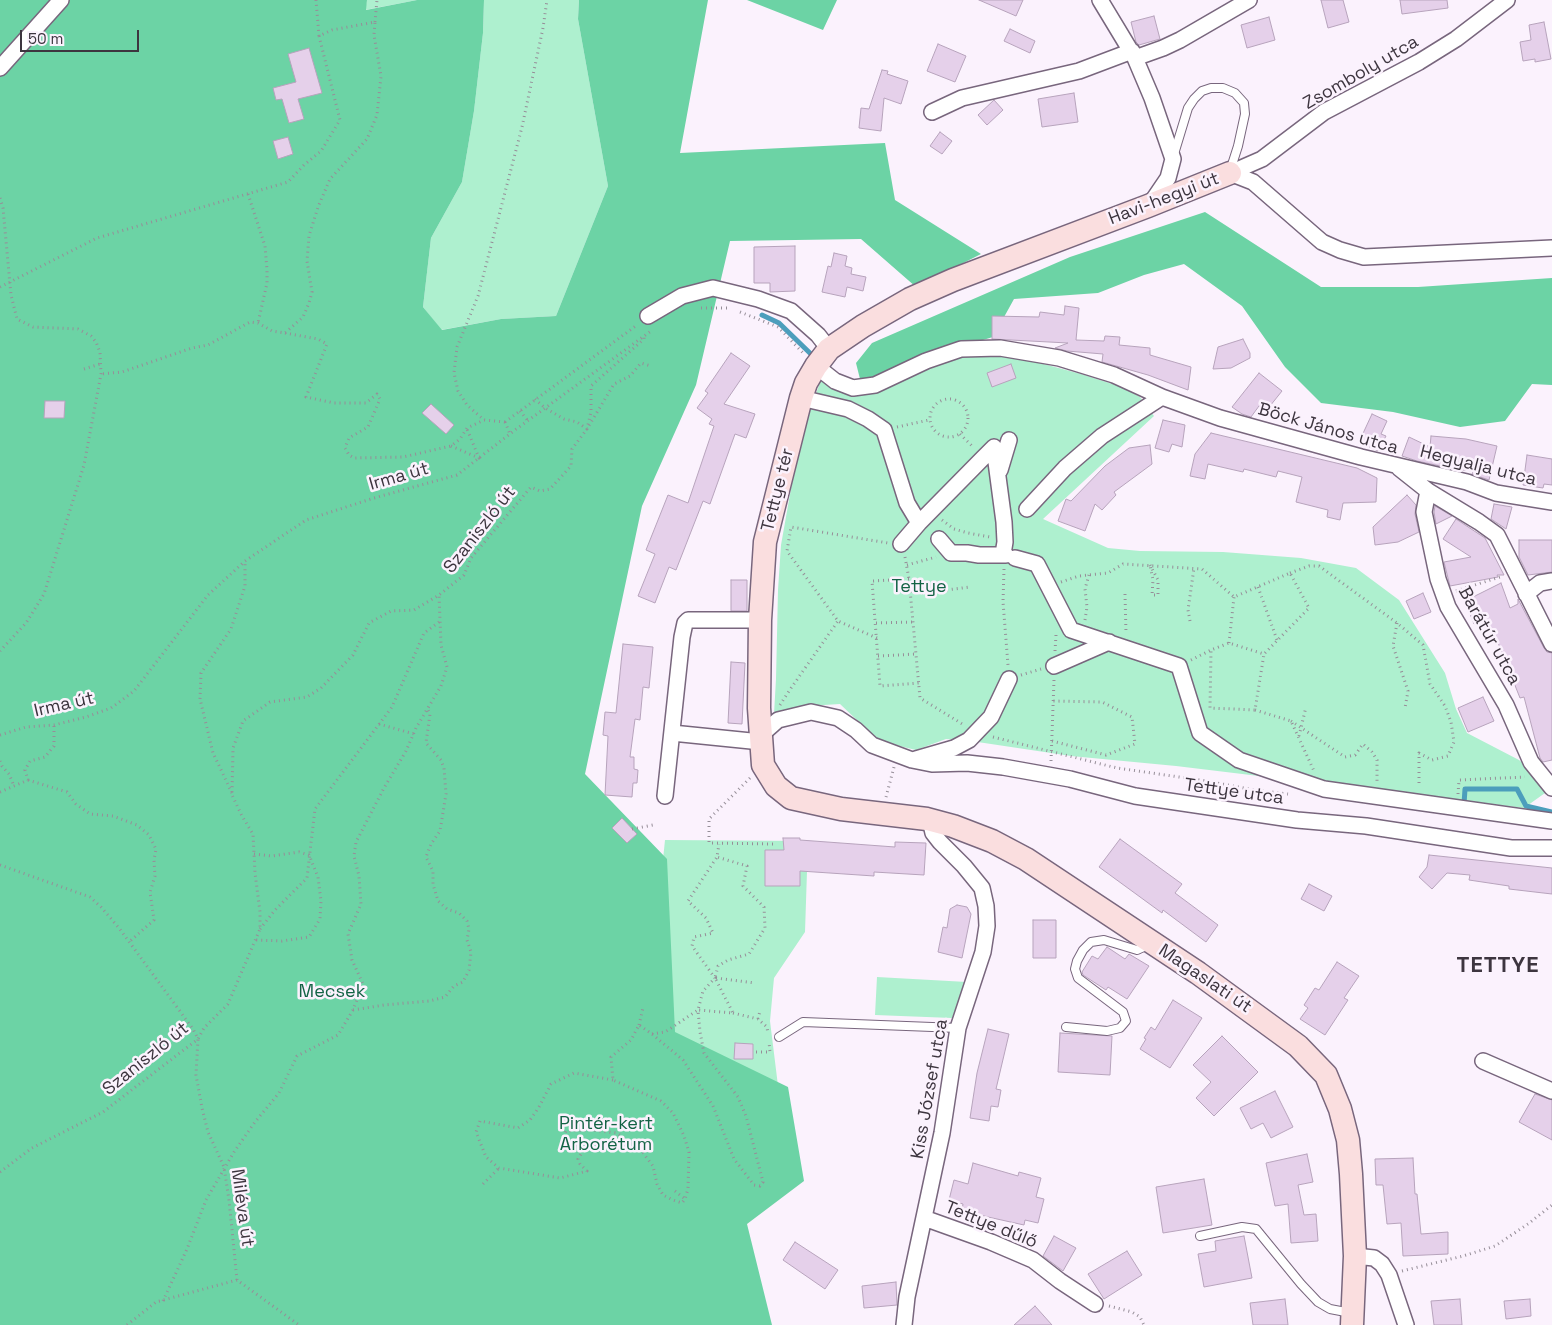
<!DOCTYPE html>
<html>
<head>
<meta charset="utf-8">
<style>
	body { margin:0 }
	#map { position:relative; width:1552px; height:1325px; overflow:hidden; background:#fbf2fd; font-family:"Space Grotesk",sans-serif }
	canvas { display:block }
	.scale { position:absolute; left:20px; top:30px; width:119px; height:22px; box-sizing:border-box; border:2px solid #3d353f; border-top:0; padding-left:6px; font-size:15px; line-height:18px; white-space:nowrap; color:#3d353f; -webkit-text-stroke:4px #fbf2fd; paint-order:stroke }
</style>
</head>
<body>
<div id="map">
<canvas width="1552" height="1325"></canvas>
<div class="scale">50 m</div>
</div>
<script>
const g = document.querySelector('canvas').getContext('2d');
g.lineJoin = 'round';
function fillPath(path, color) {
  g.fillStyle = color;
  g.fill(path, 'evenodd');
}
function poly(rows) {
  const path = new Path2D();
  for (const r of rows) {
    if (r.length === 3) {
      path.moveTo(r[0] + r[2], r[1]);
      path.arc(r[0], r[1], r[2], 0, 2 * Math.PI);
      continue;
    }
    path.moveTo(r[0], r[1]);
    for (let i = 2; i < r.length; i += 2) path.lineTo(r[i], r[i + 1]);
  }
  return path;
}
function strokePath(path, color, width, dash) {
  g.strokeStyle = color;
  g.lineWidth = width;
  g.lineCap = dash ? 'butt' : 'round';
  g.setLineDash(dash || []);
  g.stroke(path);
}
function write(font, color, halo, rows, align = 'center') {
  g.font = font + ' "Space Grotesk",sans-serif';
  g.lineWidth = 5;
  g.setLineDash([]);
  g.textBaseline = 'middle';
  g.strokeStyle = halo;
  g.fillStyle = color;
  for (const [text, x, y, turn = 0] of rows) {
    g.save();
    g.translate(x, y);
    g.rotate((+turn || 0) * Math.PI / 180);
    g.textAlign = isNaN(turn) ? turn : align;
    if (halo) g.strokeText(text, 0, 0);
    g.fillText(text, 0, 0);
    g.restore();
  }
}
const green = poly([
	[367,0,417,0,365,10],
	[484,0,579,0,578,19,608,186,556,316,501,319,441,330,423,307,431,238,462,182,474,111,483,33],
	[994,354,1025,359,1081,374,1122,387,1140,397,1154,416,1043,519,1108,548,1140,551,1223,552,1301,558,1356,568,1399,600,1445,673,1456,709,1467,733,1519,760,1552,786,1552,788,1524,808,1176,766,1071,756,971,741,946,739,916,750,879,741,840,704,808,706,774,714,776,679,778,590,781,545,800,438,822,377,865,394,958,356],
	[665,840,808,841,805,932,774,978,770,1021,790,1183,648,1265,651,976],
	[877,977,967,982,952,1018,875,1015]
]);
const forest = poly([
	[0,0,367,0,366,10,417,0,484,0,483,33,474,111,462,182,431,238,423,307,442,330,501,319,556,316,608,186,578,19,579,0,708,0,680,153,885,143,895,200,981,254,916,287,861,239,730,241,696,385,642,506,585,774,667,859,675,1032,788,1087,804,1181,747,1224,772,1325,0,1325],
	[747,0,837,0,823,30],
	[1205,212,1321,287,1418,287,1552,278,1552,385,1532,384,1505,421,1460,427,1393,412,1321,403,1285,367,1242,306,1184,264,1144,275,1098,293,1014,299,993,337,902,364,861,383,856,363,872,343,1070,257]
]);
const stream = poly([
	[762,315,779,323,815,358],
	[1464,804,1465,789,1517,789,1526,806,1552,812]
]);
const building = poly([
	[979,0,1023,0,1016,16,979,0],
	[1321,0,1343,0,1349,22,1328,28,1321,0],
	[1400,0,1447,0,1448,8,1402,14,1400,0],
	[1154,16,1160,39,1139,45,1136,42,1131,22,1154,16],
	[1269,17,1275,40,1247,48,1241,25,1269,17],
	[1544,22,1551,59,1535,62,1535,59,1523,61,1520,42,1531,40,1529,25,1544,22],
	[1010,29,1035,41,1030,53,1004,41,1010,29],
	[938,44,966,56,955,82,927,71,938,44],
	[309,48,322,93,298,99,304,119,289,123,282,99,276,100,273,88,296,82,288,54,309,48],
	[882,70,888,71,887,74,908,81,901,104,884,98,881,131,859,128,861,108,869,109,882,70],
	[1074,93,1078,122,1042,127,1038,99,1074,93],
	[994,100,1003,110,987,125,978,115,994,100],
	[940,132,952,141,942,154,930,146,940,132],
	[288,137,293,154,278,159,273,141,288,137],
	[795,246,795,291,770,292,770,283,754,283,754,247,795,246],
	[834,253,847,256,845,266,852,268,851,274,866,277,863,291,847,287,845,297,822,292,828,266,831,267,834,253],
	[1065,306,1079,308,1076,340,1104,341,1105,336,1120,337,1119,345,1150,348,1150,355,1191,367,1188,390,1148,375,1102,362,1103,354,1067,351,1055,348,1068,343,992,339,992,316,1039,317,1040,312,1064,315,1065,306],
	[1243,339,1250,353,1250,358,1231,368,1213,369,1218,347,1243,339],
	[731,353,750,366,724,404,755,414,746,438,735,434,710,504,703,501,676,570,669,567,655,603,638,596,655,554,646,550,668,495,688,503,714,426,709,424,712,419,697,408,708,393,705,391,731,353],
	[1011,364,1016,378,992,387,987,373,1011,364],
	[1259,373,1282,391,1266,411,1259,406,1251,417,1242,414,1232,407,1259,373],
	[45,401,65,401,64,418,44,418,45,401],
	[431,404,454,425,446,434,422,413,431,404],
	[1372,414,1387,421,1381,434,1386,436,1378,451,1359,442,1372,414],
	[1163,420,1185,425,1182,447,1172,444,1169,452,1155,448,1163,420],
	[1211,433,1357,468,1377,478,1376,502,1343,503,1340,520,1327,517,1328,510,1296,502,1302,477,1278,471,1276,477,1244,469,1243,472,1208,464,1205,479,1190,476,1195,454,1211,433],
	[1431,436,1466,439,1497,446,1489,480,1472,474,1473,471,1454,469,1417,461,1402,456,1409,437,1430,447,1431,436],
	[1150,445,1152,464,1114,492,1116,495,1102,510,1095,504,1085,531,1058,521,1066,499,1071,501,1105,466,1129,448,1150,445],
	[1527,455,1552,459,1552,485,1544,484,1543,488,1523,485,1527,455],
	[1407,495,1416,505,1415,514,1419,532,1398,542,1375,545,1373,527,1407,495],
	[1494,504,1512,507,1506,529,1491,519,1494,504],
	[1435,506,1452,516,1436,524,1434,512,1435,506],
	[1456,519,1485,538,1504,575,1497,575,1498,577,1450,586,1444,562,1471,557,1443,539,1456,519],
	[1519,540,1552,540,1552,572,1528,575,1519,557,1519,540],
	[731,580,747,580,747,611,731,611,731,580],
	[1501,583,1510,608,1518,604,1518,599,1544,648,1547,652,1552,653,1552,760,1543,762,1540,758,1524,697,1520,698,1497,640,1495,641,1485,619,1474,624,1465,601,1501,583],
	[1423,593,1431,612,1414,619,1406,601,1423,593],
	[623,644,653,647,649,688,643,687,640,720,635,719,630,757,634,757,634,769,638,770,637,783,633,783,632,797,605,795,608,736,603,735,605,712,616,713,623,644],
	[731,662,745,663,742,724,728,723,731,662],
	[1483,697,1494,721,1468,732,1458,708,1483,697],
	[622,818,637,834,627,843,612,828,622,818],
	[783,838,800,838,800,840,895,847,895,842,926,843,924,875,874,872,874,876,800,871,800,886,765,886,765,850,784,850,783,838],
	[1120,839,1182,884,1175,893,1218,925,1206,942,1163,910,1162,913,1099,867,1120,839],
	[1429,855,1552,868,1552,894,1509,889,1509,886,1469,880,1470,875,1447,873,1432,889,1419,877,1427,867,1429,855],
	[1309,884,1332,896,1324,911,1301,899,1309,884],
	[957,905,967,907,971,914,962,958,938,952,943,927,947,928,950,909,957,905],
	[1033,920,1056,920,1056,958,1033,958,1033,920],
	[1107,947,1125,959,1129,954,1149,966,1127,999,1108,987,1106,990,1083,975,1082,972,1092,956,1098,959,1107,947],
	[1337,962,1359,976,1344,998,1348,1000,1325,1035,1300,1019,1308,1008,1304,1005,1315,988,1319,990,1337,962],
	[1173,1000,1202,1018,1170,1068,1140,1049,1146,1039,1144,1038,1151,1027,1155,1030,1173,1000],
	[988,1029,1009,1034,996,1089,1001,1090,998,1107,991,1106,989,1121,970,1118,977,1073,988,1029],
	[1060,1033,1112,1036,1110,1075,1058,1072,1060,1033],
	[1222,1036,1258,1072,1214,1116,1196,1098,1211,1082,1193,1065,1222,1036],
	[735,1043,753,1044,753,1059,734,1059,735,1043],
	[1275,1091,1293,1127,1271,1138,1263,1123,1251,1129,1240,1108,1275,1091],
	[1535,1094,1552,1100,1552,1140,1519,1122,1535,1094],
	[1307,1154,1313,1182,1298,1185,1304,1215,1316,1214,1318,1241,1291,1243,1288,1204,1275,1206,1266,1163,1307,1154],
	[1413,1158,1415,1194,1417,1194,1421,1234,1448,1232,1448,1254,1403,1256,1401,1223,1387,1224,1383,1185,1376,1185,1375,1159,1413,1158],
	[973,1163,1018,1176,1019,1172,1041,1178,1036,1197,1044,1199,1038,1223,1025,1220,1024,1225,988,1217,962,1210,963,1204,949,1200,954,1180,968,1184,973,1163],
	[1204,1179,1212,1225,1163,1233,1156,1187,1204,1179],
	[1054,1236,1076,1248,1063,1271,1043,1256,1054,1236],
	[1244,1236,1252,1278,1204,1287,1198,1254,1216,1251,1215,1241,1244,1236],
	[795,1242,838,1270,825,1289,783,1260,795,1242],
	[1127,1251,1142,1275,1104,1299,1088,1274,1127,1251],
	[896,1282,897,1305,864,1308,862,1286,896,1282],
	[1285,1299,1288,1325,1253,1325,1250,1303,1285,1299],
	[1460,1299,1462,1325,1434,1325,1431,1301,1460,1299],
	[1530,1299,1531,1316,1506,1319,1504,1301,1530,1299],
	[1035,1306,1052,1325,1014,1325,1035,1306]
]);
const path = poly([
	[316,0,319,36],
	[375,22,377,0],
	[248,194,265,246,267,270,267,283,258,323],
	[0,198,3,208,11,295,17,319,33,327,78,329,91,336,96,342,100,352,101,374,84,465,44,594,26,623,0,651],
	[0,287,97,238,288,182,304,165,321,151,340,120,319,36,332,30,375,22,374,35,381,76,377,115,367,139,330,179,318,207,309,236,307,261,312,292,309,303,303,317,285,333,272,331,258,323,250,322,208,345,192,348,122,372,101,374],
	[701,308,727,308],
	[740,312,778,327,804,354],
	[285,333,318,339,327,344,306,397,334,403,366,403,377,394,380,399,368,427,349,438,345,448,349,455,354,458,403,457,451,446,460,439,467,428,484,420],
	[84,369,100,364],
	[949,418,19],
	[535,399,545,408,564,419,577,422,587,429,614,384,630,376,641,363,651,366],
	[520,411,528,421],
	[505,422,484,420,467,405,458,391,454,373,457,347,478,296,522,127,543,28,547,0],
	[505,422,637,325],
	[505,422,510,434],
	[897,427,929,420],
	[960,434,974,448],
	[451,446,479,458,467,429],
	[942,520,954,529,968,533,990,537],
	[905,557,909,579,920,698,964,725],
	[907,565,936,557],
	[1150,565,1158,580,1158,595,1152,595,1153,580,1150,565],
	[1004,569,1003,602,1008,665],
	[1290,573,1309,566,1319,566,1397,623,1423,645,1430,684,1445,706,1451,722,1454,742,1448,756,1432,760,1419,753,1419,787],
	[909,579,872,581,880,686,919,683],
	[1061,582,1079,576,1108,573,1123,564,1202,569,1234,597,1290,573,1309,608,1264,654,1229,643,1211,650,1210,708,1255,710,1264,654],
	[1258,587,1277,640],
	[1456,591,1503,576],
	[922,593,970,587],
	[1125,594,1126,633],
	[1085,620,1087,607,1085,589,1089,575],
	[1190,621,1188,610,1194,568],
	[876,623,913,622],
	[1397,623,1393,646,1408,691,1405,708],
	[877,638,838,621,787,551,791,527,888,543],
	[1229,643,1234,597],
	[1055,651,1056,635],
	[878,656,916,654],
	[1191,660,1211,650],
	[1021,675,1041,669],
	[780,705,789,691,838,621],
	[1255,710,1291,721,1314,771],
	[1291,721,1345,757,1355,755,1363,744,1372,752,1377,760,1377,782],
	[379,724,414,734],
	[0,735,26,727,54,725,86,717,111,708,134,691,208,595,245,561,306,520,374,498,457,475,515,430,651,331],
	[1299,736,1306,707],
	[993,737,1117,768,1200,780,1255,790,1288,794],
	[1052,741,1106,755,1135,744,1132,717,1102,702,1053,701],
	[0,761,2,766,9,774,14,786],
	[1051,761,1054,680],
	[750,778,709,819,709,843,775,844],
	[28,780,67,792,76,804,90,814,113,816,137,825,149,835,156,849,154,860,155,876,150,892,154,920,129,942],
	[0,792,28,780,25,770,30,761,45,757,54,746,54,725],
	[232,793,213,753,200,699,201,673,231,629,245,586,245,562],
	[1458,794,1459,780,1525,777],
	[886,797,894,767],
	[632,829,653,825],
	[254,854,272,856,299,852,309,855,318,877,321,901,320,919,309,937,282,941,256,940],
	[0,865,90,897,101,907,119,928,193,1029,198,1039,196,1075,202,1108,208,1132,224,1167,229,1200,237,1280,299,1325],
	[260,929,275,910,307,878,315,809,392,707,424,633,439,622],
	[716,978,755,983],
	[353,1010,384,1005,429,1001,445,997,454,986,463,982,469,970,471,952,467,940,469,929,467,921,459,913,447,909,438,901,433,884,433,871,426,857,431,844,440,831,446,794,444,768,441,760,426,743,430,714,428,710],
	[733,1013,758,1019,767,1027,768,1034],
	[758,1019,760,1011],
	[639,1025,643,1008],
	[652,1034,665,1032,698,1010,703,991,715,978,692,946,694,937,713,933,706,918,688,901,717,857],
	[756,1052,770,1052,769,1042],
	[613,1080,574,1073,551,1084,539,1107,530,1120,518,1128,480,1121,476,1132,486,1157,499,1168,560,1178,587,1171,580,1164,578,1159,584,1149,565,1138,565,1133,566,1131,590,1130,617,1133,643,1153,653,1166,657,1184,663,1195,673,1200,682,1203,685,1199,688,1189,689,1152,684,1136,673,1113,661,1101,613,1080,611,1057,631,1040,639,1025,652,1034,683,1060,713,1106,734,1159,754,1185,760,1186,763,1182,746,1116,738,1097,704,1053,700,1032,698,1010,733,1013,715,978,718,966,728,960,749,954,765,928,764,907,743,886,747,866,717,857,719,844],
	[0,1172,32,1148,103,1112,198,1039,204,1028,228,1004,260,929,260,912,255,873,253,834,242,816,232,795,233,748,243,721,270,702,307,697,321,688,353,655,369,623,391,611,414,610,439,595,464,575,471,558,531,487,540,491,550,489,571,466,572,449,587,429,591,412,591,386,644,339,644,336],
	[483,1184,499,1168],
	[675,1191,685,1199],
	[1402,1271,1463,1256,1495,1246,1528,1224,1552,1205],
	[163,1301,187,1249,206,1200,234,1152,255,1122,279,1093,297,1056,338,1035,353,1010,363,984,352,960,348,934,361,904,359,876,354,856,356,842,384,788,406,751,416,728,441,686,447,667,441,645,439,595],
	[1109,1306,1132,1312,1140,1317,1144,1325],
	[127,1325,156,1302,237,1280]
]);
const lane = poly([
	[1174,154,1188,108,1194,99,1202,91,1211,88,1223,88,1235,93,1244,103,1245,114,1238,146,1230,171],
	[1066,1027,1107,1031,1120,1028,1126,1021,1123,1012,1078,978,1075,969,1077,961,1083,950,1091,942,1104,940,1137,950,1148,945],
	[779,1037,803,1022,958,1028],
	[1200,1236,1242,1227,1256,1229,1301,1284,1318,1302,1330,1309,1351,1313]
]);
const street = poly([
	[1100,0,1135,58,1152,98,1173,159,1168,178,1151,203],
	[1135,58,1163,48,1180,40,1249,0],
	[0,68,61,0],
	[932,112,962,98,1079,71,1132,51],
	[1230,173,1253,182,1322,242,1340,250,1364,257,1552,248],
	[1230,173,1262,159,1324,112,1419,62,1456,39,1507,0],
	[648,316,682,296,713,288,758,299,791,311,818,335,829,349],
	[816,366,835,381,853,388,875,385,926,361,961,349,1000,348,1059,358,1114,375,1162,397,1220,418,1361,457,1467,482,1496,493,1552,502],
	[801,398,848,409,868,419,884,430,907,503,919,523],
	[1399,468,1428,491,1479,522,1497,535,1552,644],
	[1000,470,1009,440],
	[1428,491,1424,512,1438,579,1448,607,1506,705,1531,762,1552,788],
	[1027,509,1065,468,1102,436,1162,397],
	[939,539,951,553,967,553,979,555,1006,555],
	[901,544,919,523,983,458,994,447,1004,522,1005,542,1003,554],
	[1015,558,1037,564,1071,630,1179,666,1200,733,1239,760,1324,789,1552,821],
	[1526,594,1540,583,1552,581],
	[1054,666,1109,642],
	[672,733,761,742],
	[761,735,778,720,811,712,838,718,856,730,872,745,912,760,932,764,967,763,1003,767,1070,779,1135,796,1297,820,1366,826,1511,848,1552,848],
	[916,759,954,748,969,740,991,717,1009,679],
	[665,796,682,637,685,623,688,620,760,620],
	[1483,1061,1552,1091],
	[924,1218,991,1242,1033,1260,1060,1281,1095,1304],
	[1355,1256,1374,1258,1382,1264,1389,1275,1406,1325],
	[904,1325,907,1297,942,1133,958,1028,983,952,987,926,986,906,982,888,964,866,940,842,933,833,930,820]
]);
const secondary = poly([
	[1230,173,1148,206,953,280,910,299,863,326,829,349,816,366,806,383,801,398,765,542,760,620,759,708,763,765,776,786,791,798,841,809,927,819,953,826,992,841,1026,859,1198,973,1298,1046,1326,1075,1340,1109,1348,1140,1351,1174,1355,1256,1352,1325]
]);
const streetNames = [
	["Zsomboly utca",1361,73,-30],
	["Havi-hegyi út",1164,199,-21],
	["Böck János utca",1328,429,16],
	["Hegyalja utca",1478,466,14],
	["Irma út",399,477,-16],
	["Tettye tér",778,490,-76],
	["Szaniszló út",480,530,-52],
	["Barátúr utca",1489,636,61],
	["Irma út",64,705,-13],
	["Tettye utca",1234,792,8],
	["Magaslati út",1205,979,34],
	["Szaniszló út",146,1059,-39],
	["Kiss József utca",930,1089,-80],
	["Miléva út",242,1208,82],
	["Tettye dűlő",991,1225,22]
];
const parkNames = [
	["Tettye",919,587],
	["Mecsek",332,992],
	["Pintér-kert",606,1124],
	["Arborétum",606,1145]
];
const districtNames = [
	["TETTYE",1498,966]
];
fillPath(green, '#aef0cf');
fillPath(forest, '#6cd3a5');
strokePath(stream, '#4c9ebc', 5);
fillPath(building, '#e5d0ea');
strokePath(building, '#b7a3bc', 1);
strokePath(lane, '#78667d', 10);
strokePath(street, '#78667d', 18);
strokePath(secondary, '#78667d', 25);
strokePath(path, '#968e98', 3, [1, 4]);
strokePath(lane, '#fff', 8);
strokePath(street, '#fff', 15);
strokePath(secondary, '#fadedf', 22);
write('18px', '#3d353f', '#fbf2fd', streetNames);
write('18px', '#136345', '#fbf2fd', parkNames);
g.letterSpacing = '1px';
write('bold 22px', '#3d353f', '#fbf2fd', districtNames);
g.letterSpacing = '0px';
</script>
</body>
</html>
